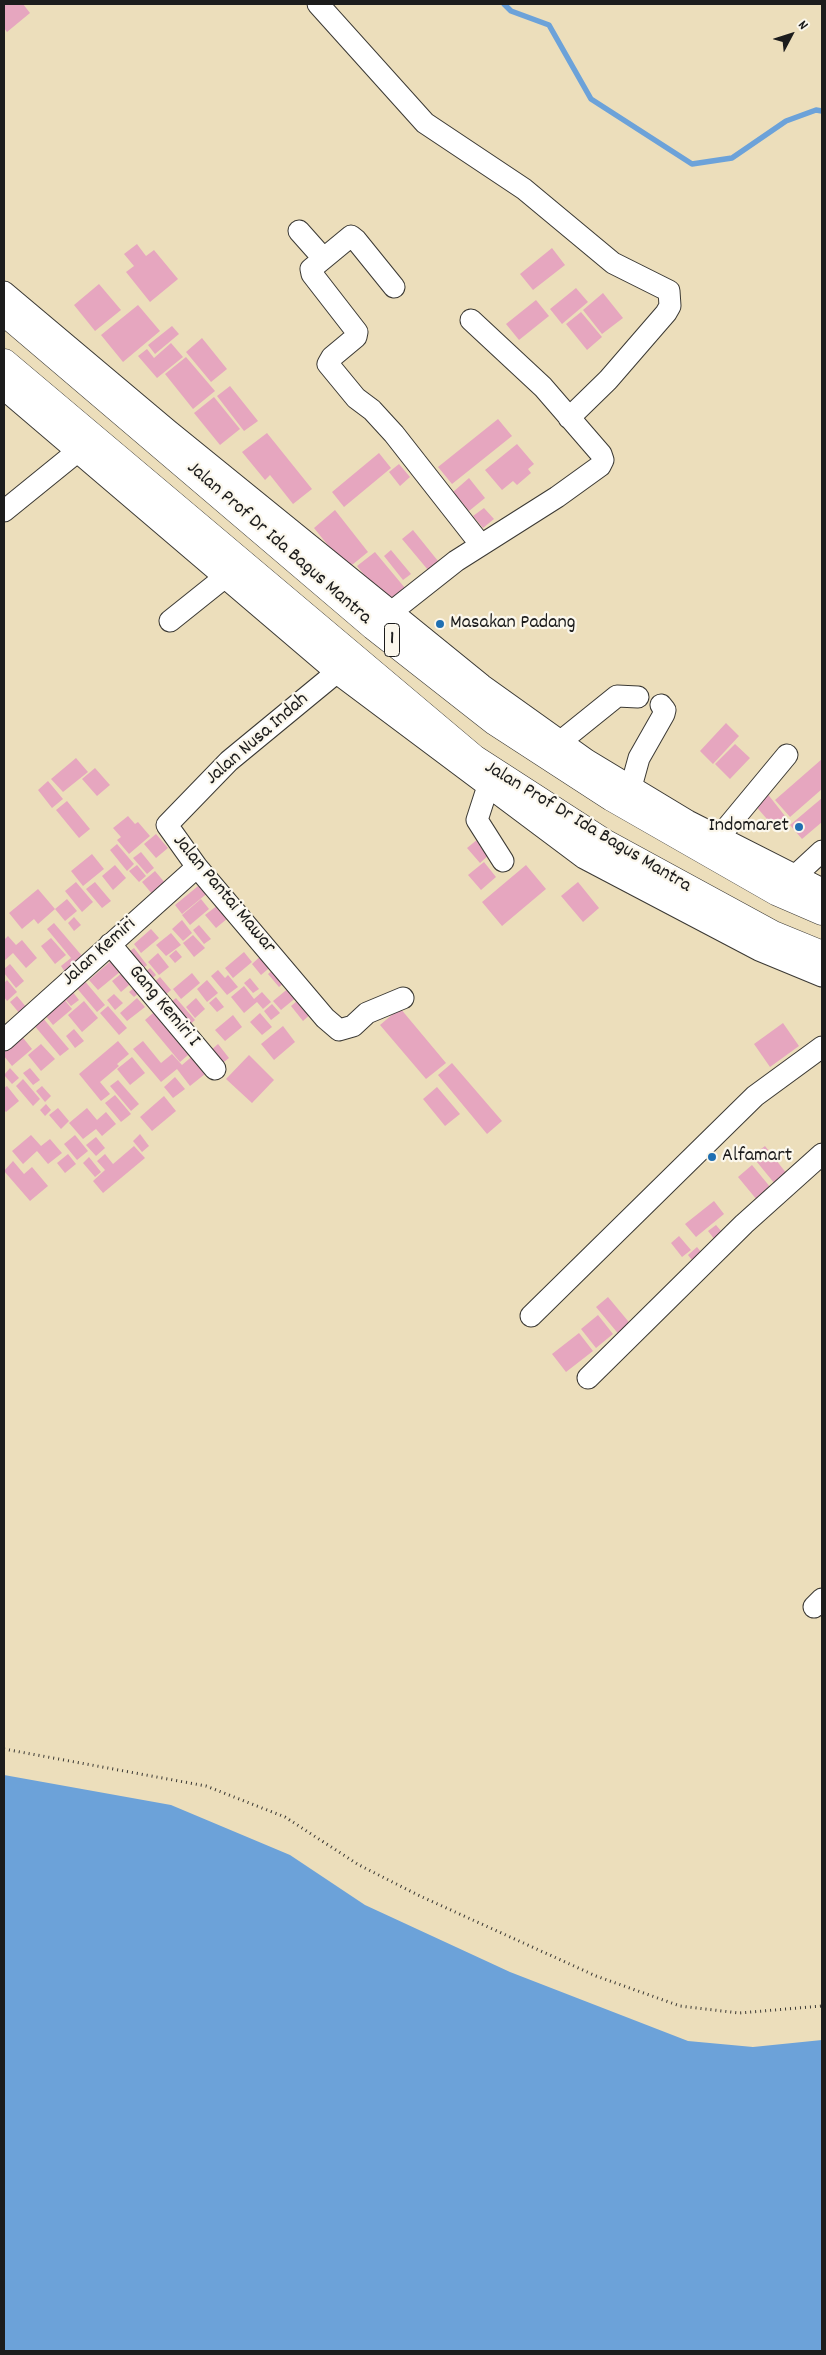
<!DOCTYPE html>
<html>
<head>
<meta charset="utf-8">
<style>
	body { margin:0 }
	#map { position:relative; width:826px; height:2355px; overflow:hidden; background:#ecdebb; font-family:Dekko,sans-serif }
	canvas { display:block }
	.frame { position:absolute; inset:0; border:5px solid #1c1c1c; pointer-events:none }
	.north { position:absolute; left:766px; top:10px; width:50px; height:50px; -webkit-text-stroke:4px #fbf7ec; paint-order:stroke; rotate:50deg; font-size:14px; font-weight:700; line-height:20px; text-align:center; color:#1c1c1c }
	.north::after { content:''; display:block; margin:auto; width:18px; height:22px; background:#1c1c1c; clip-path:polygon(50% 0,100% 100%,50% 72%,0 100%) }
</style>
</head>
<body>
<div id="map">
<canvas width="826" height="2355"></canvas>
<div class="frame"></div>
<div class="north">N</div>
</div>
<script>
const g = document.querySelector('canvas').getContext('2d');
g.lineJoin = 'round';
function fillPath(path, color) {
  g.fillStyle = color;
  g.fill(path, 'evenodd');
}
function poly(rows) {
  const path = new Path2D();
  for (const r of rows) {
    path.moveTo(r[0], r[1]);
    for (let i = 2; i < r.length; i += 2) path.lineTo(r[i], r[i + 1]);
  }
  return path;
}
function strokePath(path, color, width, dash) {
  g.strokeStyle = color;
  g.lineWidth = width;
  g.lineCap = dash ? 'butt' : 'round';
  g.setLineDash(dash || []);
  g.stroke(path);
}
function write(font, color, halo, rows, align = 'center') {
  g.font = font + ' Dekko,sans-serif';
  g.lineWidth = 4.5;
  g.setLineDash([]);
  g.textBaseline = 'middle';
  g.strokeStyle = halo;
  g.fillStyle = color;
  for (const [text, x, y, turn = 0] of rows) {
    g.save();
    g.translate(x, y);
    g.rotate((+turn || 0) * Math.PI / 180);
    g.textAlign = isNaN(turn) ? turn : align;
    if (halo) g.strokeText(text, 0, 0);
    g.fillText(text, 0, 0);
    g.restore();
  }
}
const water = poly([
	[4,1775,171,1805,290,1855,365,1905,510,1972,688,2041,753,2047,822,2040,822,2351,4,2351]
]);
const stream = poly([
	[504,4,511,11,549,25,591,99,692,164,732,158,786,121,816,110,822,111]
]);
const building = poly([
	[4,4,23,4,30,13,7,32,4,28],
	[137,244,146,256,154,250,178,279,150,302,126,272,134,266,124,254],
	[552,248,565,265,533,290,520,274],
	[99,284,121,310,95,331,74,305],
	[576,288,588,302,562,324,550,309],
	[603,293,623,318,602,334,583,310],
	[536,300,549,316,519,340,506,324],
	[138,305,160,331,123,362,101,335],
	[581,312,602,337,587,350,566,324],
	[172,326,179,334,155,354,148,345],
	[202,338,227,369,211,382,186,352],
	[171,343,183,357,157,378,138,356,147,349,154,358],
	[186,357,215,391,193,409,165,374],
	[230,386,258,421,244,431,217,396],
	[214,397,240,429,220,445,194,413],
	[498,419,512,436,452,484,438,467],
	[267,433,312,489,293,504,270,475,265,480,242,452],
	[517,444,534,464,528,469,531,473,517,485,513,481,502,490,485,470],
	[379,453,391,468,344,507,332,492],
	[399,464,410,477,400,486,389,472],
	[469,478,485,498,469,511,453,492],
	[484,508,494,519,483,528,473,516],
	[335,510,368,552,347,569,314,528],
	[413,530,438,561,428,570,402,539],
	[391,550,411,574,403,580,384,556],
	[375,552,405,588,387,603,357,566],
	[726,723,739,736,713,764,700,751],
	[735,744,750,758,730,779,715,764],
	[76,758,88,772,63,792,51,779],
	[822,759,822,789,790,817,775,800],
	[95,768,110,785,97,796,82,779],
	[48,781,63,799,52,808,38,790],
	[766,792,785,816,773,826,753,803],
	[822,798,822,822,802,839,790,825],
	[67,801,90,829,79,838,56,810],
	[128,816,135,824,138,822,150,836,129,854,117,840,121,837,113,828],
	[156,834,168,848,156,858,144,844],
	[478,839,490,854,480,863,467,848],
	[117,844,134,864,127,871,110,850],
	[141,852,154,868,147,874,133,858],
	[92,854,104,869,83,886,71,871],
	[484,862,496,877,481,890,468,875],
	[115,865,126,878,113,890,102,876],
	[137,865,146,876,139,882,129,871],
	[526,865,546,889,502,926,482,902],
	[155,871,166,884,153,895,142,882],
	[76,882,93,902,82,912,65,891],
	[95,882,111,901,102,908,86,889],
	[203,882,210,891,182,914,175,905],
	[578,882,599,908,583,922,561,896],
	[38,889,55,909,38,924,34,919,22,929,9,913],
	[67,899,77,911,65,921,55,909],
	[201,899,209,909,190,925,182,915],
	[218,905,228,918,216,928,205,915],
	[74,917,81,925,74,931,68,923],
	[182,920,192,933,183,941,172,929],
	[54,923,83,957,65,972,61,966,71,958,47,929],
	[199,925,211,939,204,944,193,930],
	[151,929,159,938,141,953,134,944],
	[171,933,181,945,166,956,156,945],
	[193,935,205,948,194,957,183,943],
	[8,936,16,945,22,940,37,958,26,968,13,953,4,961,4,940],
	[51,938,66,955,55,964,41,946],
	[134,948,147,965,139,972,125,955],
	[176,950,182,957,175,963,169,956],
	[244,952,252,962,233,978,225,968],
	[158,953,169,967,159,975,148,962],
	[264,953,274,964,261,975,252,964],
	[112,960,121,971,98,990,89,980],
	[10,964,24,981,16,988,4,973,4,969],
	[150,968,156,975,148,982,142,975],
	[127,969,136,979,121,992,112,981],
	[274,969,285,982,279,987,268,974],
	[218,970,225,978,228,975,238,987,227,995,211,976],
	[192,973,200,983,181,999,173,989],
	[160,977,171,990,163,997,152,984],
	[250,978,259,989,253,993,244,983],
	[83,979,105,1005,97,1012,75,986],
	[7,980,17,992,7,1001,4,997,4,983],
	[207,980,218,993,207,1002,197,989],
	[68,986,79,1000,71,1006,60,993],
	[136,986,140,992,134,997,129,992],
	[244,986,254,999,262,992,271,1002,263,1009,257,1002,244,1013,231,997],
	[290,987,298,996,281,1010,273,1001],
	[114,994,123,1003,115,1010,107,1000],
	[17,996,27,1008,20,1014,10,1002],
	[303,996,315,1010,303,1021,291,1006],
	[216,997,224,1007,217,1012,209,1003],
	[63,998,72,1009,53,1025,44,1014],
	[137,998,145,1007,127,1021,120,1013],
	[176,998,195,1020,185,1029,166,1006],
	[196,998,205,1009,195,1018,186,1007],
	[84,1001,98,1018,82,1032,68,1015],
	[272,1004,280,1013,271,1020,264,1011],
	[108,1006,127,1028,119,1035,100,1013],
	[160,1007,195,1049,180,1062,145,1020],
	[400,1008,446,1063,426,1079,380,1025],
	[260,1013,272,1027,262,1035,250,1022],
	[233,1015,242,1027,225,1041,215,1030],
	[42,1017,69,1049,60,1056,33,1024],
	[783,1023,799,1046,770,1067,754,1044],
	[283,1026,295,1042,274,1060,261,1044],
	[74,1029,84,1041,75,1048,66,1036],
	[20,1034,32,1049,12,1066,4,1056,4,1047],
	[118,1041,129,1054,117,1064,119,1066,100,1082,110,1094,101,1101,79,1074],
	[143,1041,161,1063,172,1054,182,1065,196,1053,210,1070,190,1086,177,1069,161,1082,133,1049],
	[41,1044,55,1059,41,1071,28,1055],
	[218,1044,229,1058,220,1065,209,1052],
	[249,1055,274,1080,252,1103,226,1079],
	[132,1057,145,1073,130,1085,117,1069],
	[452,1063,502,1121,487,1134,438,1075],
	[10,1068,19,1078,12,1084,4,1075],
	[30,1068,40,1080,33,1085,23,1073],
	[175,1077,185,1089,173,1098,164,1087],
	[23,1079,40,1099,33,1106,16,1086],
	[118,1080,139,1104,131,1111,110,1086],
	[7,1086,19,1101,6,1112,4,1110,4,1088],
	[42,1086,51,1096,45,1102,36,1091],
	[437,1087,460,1114,445,1126,423,1099],
	[115,1095,131,1114,121,1122,105,1103],
	[164,1096,176,1111,152,1131,140,1117],
	[46,1104,51,1110,45,1116,40,1110],
	[58,1108,69,1121,61,1129,49,1115],
	[87,1108,97,1120,106,1112,116,1124,102,1136,96,1129,83,1139,69,1123],
	[140,1134,149,1146,142,1152,133,1141],
	[31,1135,41,1146,50,1139,62,1153,48,1164,37,1151,23,1164,12,1151],
	[75,1135,88,1151,77,1160,64,1144],
	[96,1137,105,1148,96,1156,86,1145],
	[134,1146,145,1158,103,1193,93,1181,105,1170,97,1161,105,1154,113,1164],
	[765,1146,787,1174,775,1184,752,1156],
	[68,1154,76,1164,65,1173,57,1163],
	[89,1157,101,1172,95,1177,83,1163],
	[13,1161,24,1174,32,1167,48,1186,30,1201,4,1171],
	[752,1165,771,1188,757,1200,738,1177],
	[714,1201,724,1214,696,1237,685,1224],
	[716,1225,727,1238,719,1245,708,1231],
	[679,1236,691,1250,682,1257,671,1243],
	[697,1247,705,1257,696,1265,688,1255],
	[608,1297,633,1327,621,1337,596,1307],
	[598,1315,613,1334,596,1348,581,1329],
	[579,1333,593,1351,566,1372,552,1354]
]);
const path = poly([
	[4,1749,206,1786,285,1817,359,1865,420,1896,596,1976,680,2006,739,2013,822,2006]
]);
const minor = poly([
	[318,4,425,123,524,189,613,263,669,291,670,306,666,313,608,380,569,418],
	[299,231,323,258],
	[394,287,356,240,351,236,311,269,312,274,357,332,356,337,332,357,328,364,356,398,372,410,394,434,481,545],
	[4,292,168,430,482,685,587,760,688,821,822,889],
	[4,389,337,673,584,858,759,950,822,976],
	[4,511,78,451],
	[170,621,225,577],
	[380,621,456,561,557,497,600,466,603,460,601,454,543,387,471,320],
	[348,663,229,761,167,825,197,867,325,1018,339,1030,353,1026,367,1013,403,998],
	[550,750,617,696,638,697],
	[488,786,477,820,503,861],
	[631,787,639,758,664,714,665,710,661,705],
	[719,837,787,755],
	[796,875,822,851],
	[110,944,215,1069],
	[4,1040,197,867],
	[531,1316,755,1096,822,1047],
	[588,1378,744,1224,822,1154],
	[814,1607,822,1599]
]);
const highway = poly([
	[4,311,374,626,495,721,612,797,778,892,822,911],
	[4,363,474,759,604,843,773,935,822,955]
]);
const markers = [
	[440,624,5,"#1f6fb2"],
	[799,827,5,"#1f6fb2"],
	[712,1157,5,"#1f6fb2"]
];
const shields = [
	[392,640,15]
];
const shieldNames = [
	["1",392,640]
];
const streetNames = [
	["Jalan Prof Dr Ida Bagus Mantra",278,544,41],
	["Jalan Nusa Indah",258,740,-41],
	["Jalan Prof Dr Ida Bagus Mantra",587,828,31],
	["Jalan Pantai Mawar",223,895,50],
	["Jalan Kemiri",100,953,-42],
	["Gang Kemiri I",163,1007,50]
];
const poiNames = [
	["Masakan Padang",450,624],
	["Indomaret",789,827,"right"],
	["Alfamart",722,1157]
];
fillPath(water, '#6ca2d9');
strokePath(stream, '#6ca2d9', 5.5);
fillPath(building, '#e6a6bf');
strokePath(minor, '#3b3934', 23);
strokePath(highway, '#3b3934', 29);
strokePath(path, '#3b3934', 3, [1, 4]);
strokePath(minor, '#fff', 21);
strokePath(highway, '#fff', 28);
for (const [x, y, r, color] of markers) {
  const dot = new Path2D();
  dot.arc(x, y, r, 0, 2 * Math.PI);
  g.fillStyle = color;
  g.fill(dot);
  strokePath(dot, '#fbf7ec', 2);
}
for (const [x, y, w] of shields) {
  const box = new Path2D();
  box.roundRect(x - w / 2, y - 16.5, w, 33, 4);
  g.fillStyle = '#fbf7ec';
  g.fill(box);
  strokePath(box, '#1c1c1c', 1);
}
write('bold 19px', '#1c1c1c', null, shieldNames);
write('20px', '#1c1c1c', '#fbf7ec', streetNames);
write('20px', '#1c1c1c', '#fbf7ec', poiNames, 'left');
</script>
</body>
</html>
